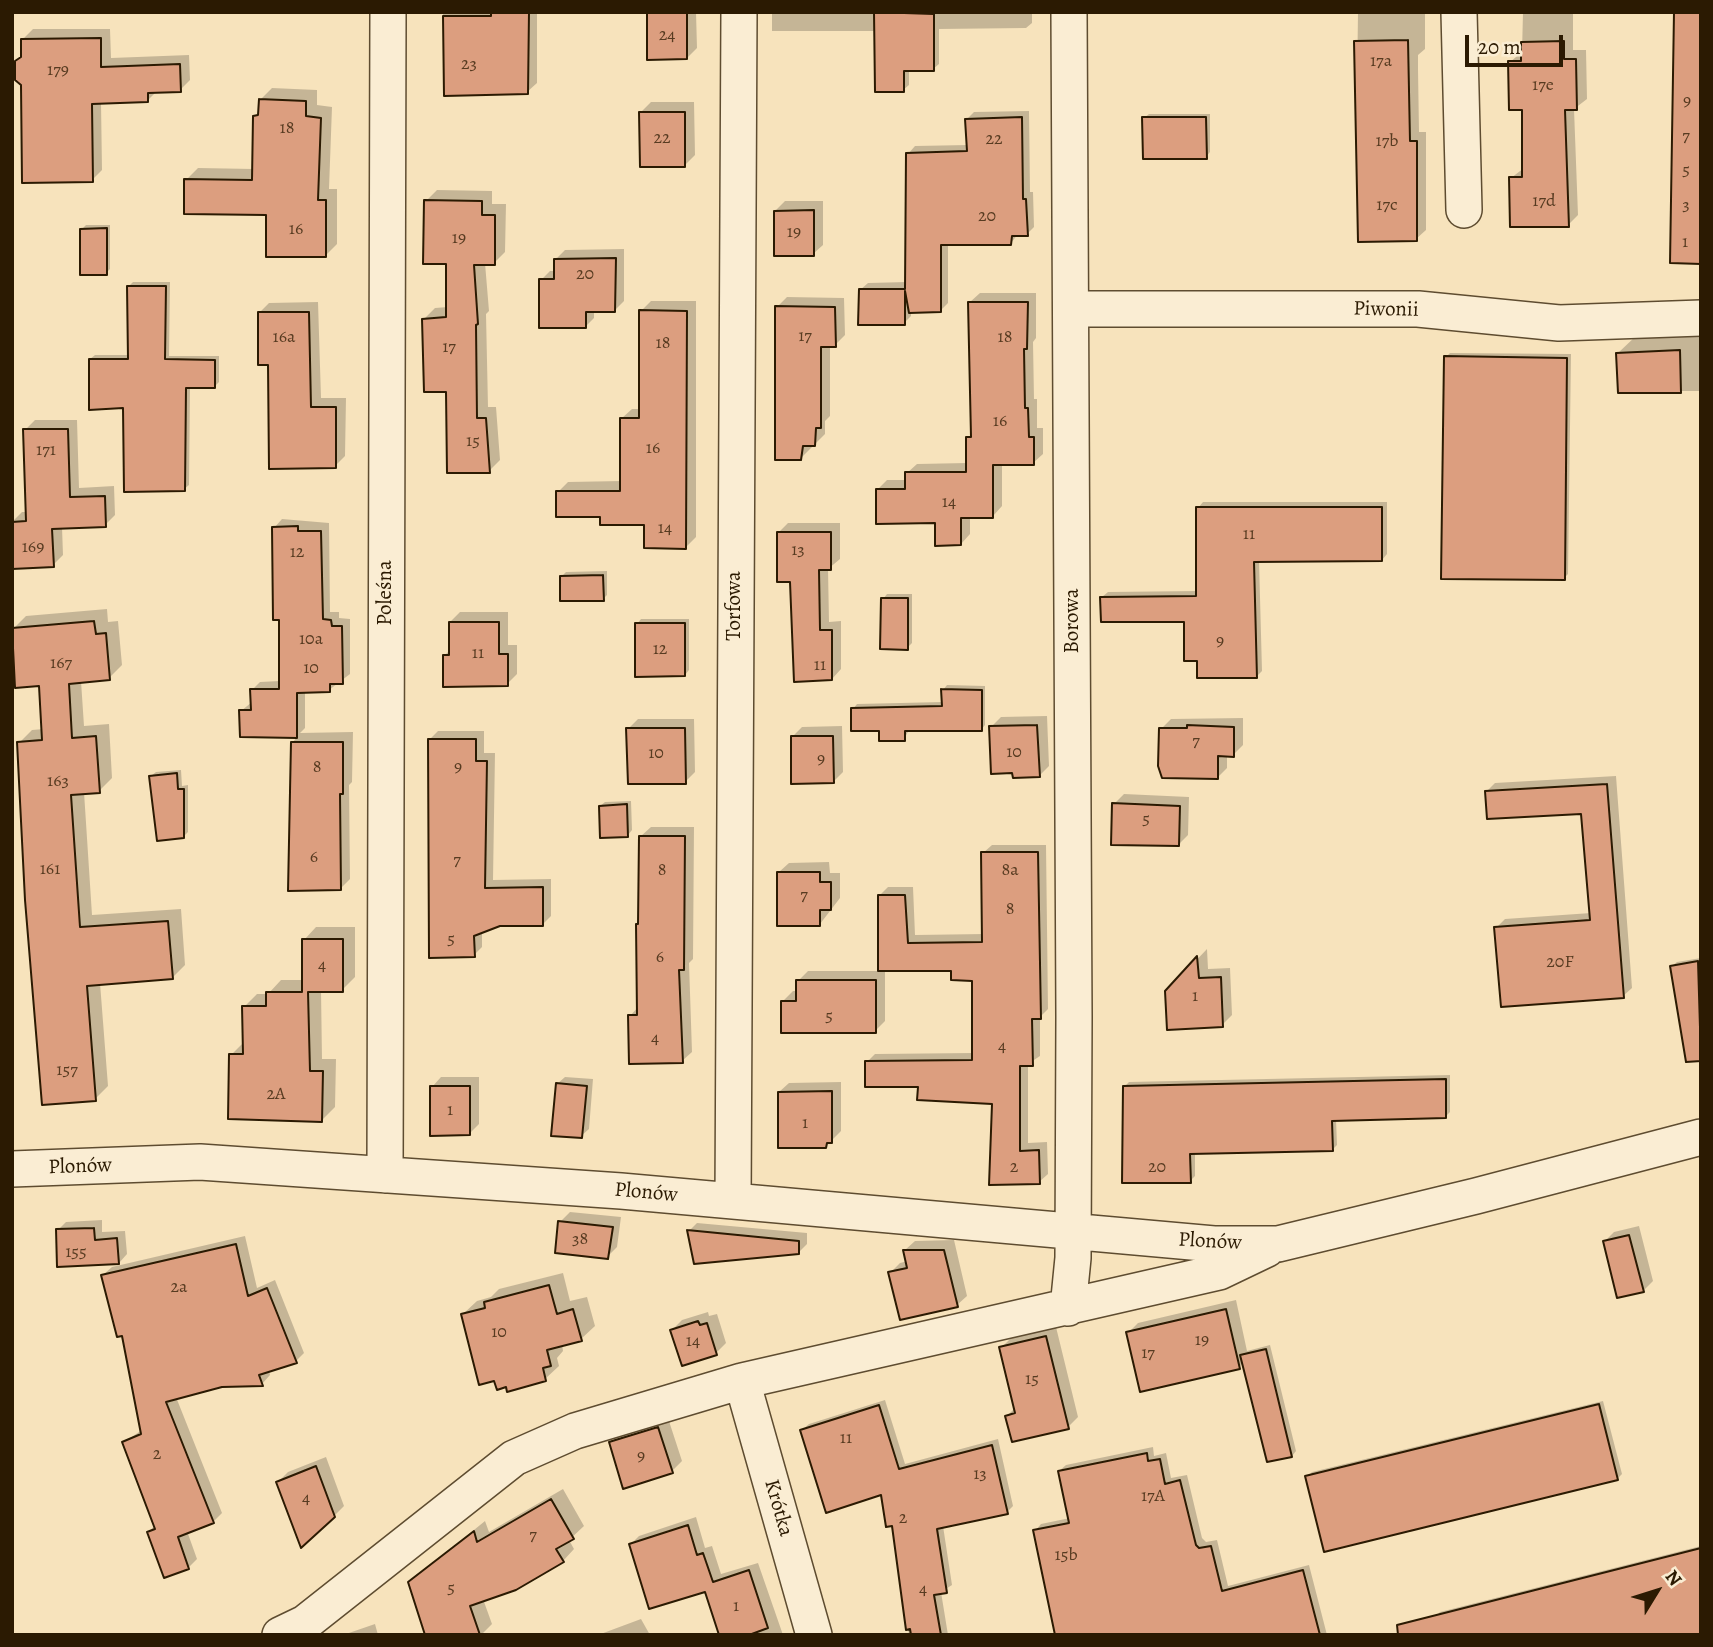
<!DOCTYPE html>
<html>
<head>
<meta charset="utf-8">
<style>
	body { margin:0 }
	#map { position:relative; width:1713px; height:1647px; overflow:hidden; background:#f7e3bc; font-family:Alegreya,serif }
	canvas { display:block }
	.frame { position:absolute; inset:0; border:14px solid #2b1a02; pointer-events:none }
	.north { position:absolute; left:1622px; top:1556px; width:70px; height:70px; -webkit-text-stroke:5px #faedd3; paint-order:stroke; rotate:52deg; font-size:19px; font-weight:700; line-height:28px; text-align:center; color:#2b1a02 }
	.north::after { content:''; display:block; margin:auto; width:24px; height:32px; background:#2b1a02; clip-path:polygon(50% 0,100% 100%,50% 72%,0 100%) }
	.scale { position:absolute; left:1465px; top:35px; width:98px; height:32px; box-sizing:border-box; border:4px solid #2b1a02; border-top:0; padding-left:9px; font-size:21px; line-height:24px; white-space:nowrap; color:#2b1a02; -webkit-text-stroke:5px #faedd3; paint-order:stroke }
</style>
</head>
<body>
<div id="map">
<canvas width="1713" height="1647"></canvas>
<div class="frame"></div>
<div class="north">N</div>
<div class="scale">20 m</div>
</div>
<script>
const g = document.querySelector('canvas').getContext('2d');
g.lineJoin = 'round';
function fillPath(path, color) {
  g.fillStyle = color;
  g.fill(path, 'evenodd');
}
function poly(rows) {
  const path = new Path2D();
  for (const r of rows) {
    path.moveTo(r[0], r[1]);
    for (let i = 2; i < r.length; i += 2) path.lineTo(r[i], r[i + 1]);
  }
  return path;
}
function strokePath(path, color, width, dash) {
  g.strokeStyle = color;
  g.lineWidth = width;
  g.lineCap = dash ? 'butt' : 'round';
  g.setLineDash(dash || []);
  g.stroke(path);
}
function write(font, color, halo, rows, align = 'center') {
  g.font = font + ' Alegreya,serif';
  g.lineWidth = 5;
  g.setLineDash([]);
  g.textBaseline = 'middle';
  g.strokeStyle = halo;
  g.fillStyle = color;
  for (const [text, x, y, turn = 0] of rows) {
    g.save();
    g.translate(x, y);
    g.rotate((+turn || 0) * Math.PI / 180);
    g.textAlign = isNaN(turn) ? turn : align;
    if (halo) g.strokeText(text, 0, 0);
    g.fillText(text, 0, 0);
    g.restore();
  }
}
const shadow = poly([
	[443,12,537,12,537,83,527,92,445,94],
	[649,12,696,12,697,48,687,58],
	[772,12,1032,12,1032,23,1026,28,939,29,939,64,933,69,909,69,909,85,903,90,876,31,772,31],
	[1358,12,1425,12,1425,49,1418,55,1418,69,1419,132,1426,132,1426,230,1416,239,1359,161,1356,161],
	[1523,12,1573,12,1573,50,1586,50,1587,99,1574,109,1578,215,1568,225,1511,178,1524,168,1524,109,1510,62,1522,52],
	[33,29,110,29,111,58,189,55,190,80,180,90,157,91,148,100,101,102,102,170,92,180,23,84,23,39],
	[272,88,317,90,317,105,332,107,329,189,337,189,337,244,325,256,268,213,186,180,198,168,254,169,255,116,260,111,260,100],
	[651,102,694,102,695,155,685,165,641,112],
	[1029,111,1030,192,1033,192,1034,227,1027,234,1018,234,1011,243,948,244,948,303,941,310,911,311,911,316,904,323,860,290,868,283,907,282,908,154,915,146,968,145,967,119,974,112],
	[1149,114,1210,114,1210,152,1206,157,1144,118],
	[437,190,492,191,492,204,506,204,505,252,494,263,485,263,489,311,486,314,488,407,496,407,500,460,489,471,448,390,424,319,435,308,448,307,448,262,426,201],
	[785,201,823,201,823,245,813,254,775,211],
	[86,225,110,225,110,269,106,273,82,229],
	[624,249,624,301,615,310,594,310,594,318,585,327,541,280,550,271,556,271,556,259,565,250],
	[133,282,170,282,169,356,219,356,219,382,214,387,190,387,189,485,184,489,90,359,95,355,129,355,129,286],
	[980,293,1036,293,1036,338,1033,342,1034,399,1037,399,1037,428,1043,428,1043,454,1033,463,1002,464,1002,506,993,516,970,516,970,534,961,544,936,521,877,490,887,480,907,480,907,473,917,464,967,463,968,438,973,432,970,302],
	[787,297,844,298,845,335,835,345,830,345,830,416,825,421,825,434,801,458,777,307],
	[651,301,696,301,696,537,686,547,646,523,602,516,558,492,568,482,622,481,622,418,632,409,641,409,641,311],
	[318,302,321,398,346,398,345,456,335,466,269,363,259,313,269,303],
	[1701,332,1701,391,1619,391,1618,353,1637,335],
	[1450,353,1571,354,1568,574,1564,578,1446,357],
	[35,420,77,420,79,488,114,486,115,515,105,525,62,527,63,555,53,565,12,522,22,512,27,512,25,430],
	[1203,502,1387,502,1387,554,1382,560,1259,560,1262,671,1257,676,1199,659,1186,621,1102,597,1108,592,1198,591,1198,508],
	[282,519,329,523,330,612,339,612,339,618,350,619,350,674,329,690,305,691,305,728,300,733,353,732,352,782,349,785,350,879,340,889,292,743,298,736,242,736,241,711,252,702,252,690,260,682,280,681,280,618,274,528],
	[788,523,840,523,840,559,828,569,829,622,841,621,841,669,832,679,792,580,779,532],
	[607,571,607,595,603,599,562,576,566,572],
	[887,594,912,594,912,643,907,648,883,599],
	[107,609,108,622,118,621,122,665,109,678,81,681,84,726,109,724,112,778,99,791,84,792,92,915,181,909,185,965,172,978,100,983,108,1086,95,1099,19,743,32,730,44,729,41,684,13,629,26,616],
	[460,612,508,612,508,645,517,645,517,674,507,684,445,655,450,650,450,622],
	[641,619,689,619,689,670,685,675,637,624],
	[947,685,985,686,985,725,981,730,909,730,904,739,881,729,853,709,857,704,943,702,943,690],
	[1047,716,1049,766,1039,776,991,727,1001,717],
	[1243,718,1243,745,1233,755,1227,755,1227,768,1217,778,1161,729,1171,719],
	[638,719,694,719,695,772,685,782,628,729],
	[842,726,843,772,833,782,792,737,802,727],
	[438,731,484,731,484,753,495,753,493,880,551,879,551,916,543,924,499,924,482,931,482,947,474,955,429,740],
	[181,770,182,786,188,785,188,832,183,837,151,776,156,772],
	[1616,776,1632,988,1623,996,1496,928,1505,919,1591,913,1583,812,1487,791,1495,783],
	[1124,794,1189,797,1188,835,1178,845,1114,804],
	[631,801,632,830,628,835,600,806,605,802],
	[651,827,694,827,693,959,689,963,692,1052,682,1061,630,1016,639,1006,641,836],
	[992,845,1046,845,1048,1009,1040,1017,1040,1056,1028,1064,1028,1143,1047,1142,1048,1174,1039,1182,991,1183,994,1102,867,1062,875,1054,973,1053,974,979,953,969,885,969,885,1021,875,1031,783,1001,793,991,798,991,798,981,808,971,880,971,880,895,888,887,913,887,915,935,984,934,983,853],
	[829,862,830,873,840,873,840,898,820,924,779,872,789,863],
	[316,927,355,927,355,977,342,990,321,990,322,1059,336,1059,335,1107,322,1120,231,1055,245,1041,244,1007,257,994,268,994,281,980,304,980,304,940],
	[1207,949,1208,969,1230,968,1232,1015,1222,1025,1167,991],
	[1701,958,1701,1041,1685,1044,1672,966,1677,962],
	[1450,1075,1450,1112,1445,1117,1336,1119,1337,1145,1332,1150,1195,1152,1195,1176,1190,1181,1124,1087,1129,1082],
	[441,1077,479,1077,479,1124,469,1134,432,1087],
	[565,1077,593,1079,589,1129,581,1136,557,1084],
	[841,1082,841,1131,826,1146,779,1092,789,1083],
	[570,1212,621,1217,617,1247,607,1257,560,1222],
	[102,1220,102,1232,125,1231,127,1254,119,1263,58,1230,66,1222],
	[697,1223,807,1233,807,1244,798,1253,689,1231],
	[1639,1226,1653,1281,1643,1291,1604,1242,1614,1232],
	[245,1236,257,1288,275,1280,304,1353,296,1361,269,1370,270,1375,262,1384,222,1385,176,1397,222,1513,213,1522,187,1531,197,1559,188,1568,149,1532,155,1525,124,1442,142,1430,123,1334,103,1275,112,1267],
	[954,1240,967,1296,957,1305,890,1273,900,1263,908,1261,905,1250,915,1241],
	[563,1273,570,1301,587,1297,595,1326,581,1339,562,1344,563,1351,557,1358,559,1366,545,1379,463,1314,477,1301,491,1297,499,1289],
	[1236,1300,1247,1351,1270,1345,1296,1451,1292,1456,1244,1362,1239,1367,1128,1333,1138,1323],
	[708,1312,709,1316,717,1314,726,1343,716,1353,672,1330,682,1320],
	[1056,1327,1078,1417,1068,1427,1007,1416,1015,1408,1001,1348,1011,1338],
	[885,1400,905,1464,998,1439,1013,1506,1007,1512,943,1526,952,1585,941,1592,948,1635,909,1635,894,1524,882,1493,802,1430,809,1424],
	[1603,1401,1622,1474,1617,1479,1307,1477,1312,1472],
	[668,1418,682,1461,672,1471,611,1442,620,1433],
	[1153,1447,1154,1456,1166,1453,1171,1478,1187,1475,1202,1538,1206,1542,1217,1540,1228,1586,1309,1565,1327,1635,1050,1635,1056,1633,1035,1531,1041,1524,1070,1518,1059,1471,1066,1465],
	[326,1457,344,1506,334,1516,278,1482,288,1472],
	[563,1489,584,1526,569,1540,574,1549,563,1561,483,1599,492,1624,481,1635,427,1635,410,1582,485,1521,489,1532],
	[696,1517,705,1548,712,1546,721,1574,758,1563,783,1635,721,1635,706,1589,631,1544,639,1536],
	[1701,1546,1701,1635,1435,1617,1440,1612],
	[641,1619,650,1635,598,1635],
	[375,1624,378,1635,343,1635]
]);
const building = poly([
	[491,12,529,12,528,94,444,96,443,16,491,16,491,12],
	[647,12,687,12,687,59,647,60,647,12],
	[874,12,934,14,934,71,904,71,904,92,875,92,874,12],
	[1674,12,1701,12,1701,264,1670,263,1674,12],
	[101,38,101,67,180,64,181,92,148,93,148,102,92,104,93,182,22,183,21,85,15,80,15,61,21,57,21,39,101,38],
	[1408,40,1410,141,1417,141,1417,241,1358,242,1354,41,1408,40],
	[1564,41,1564,59,1576,59,1577,110,1565,110,1569,227,1510,227,1509,177,1522,177,1522,110,1509,110,1508,61,1521,61,1521,42,1564,41],
	[259,99,306,101,306,116,321,118,318,200,326,200,326,257,266,257,266,215,184,214,184,179,252,180,253,116,258,115,259,99],
	[639,112,685,112,685,167,640,167,639,112],
	[1022,117,1023,199,1026,199,1028,236,1012,236,1011,245,941,245,941,312,909,313,905,291,905,325,858,325,859,289,905,289,906,153,967,151,965,119,1022,117],
	[1142,117,1206,117,1207,159,1143,159,1142,117],
	[424,200,482,201,482,215,495,215,495,265,474,265,478,324,476,325,477,418,486,418,490,473,447,473,446,392,424,392,422,319,446,317,446,264,423,264,424,200],
	[814,210,814,256,774,256,774,211,814,210],
	[107,228,107,275,80,275,80,229,107,228],
	[616,258,615,312,586,312,586,328,539,328,539,279,554,279,554,259,616,258],
	[127,286,166,286,165,359,215,360,215,388,186,388,185,491,124,492,123,408,89,410,89,359,128,359,127,286],
	[968,302,1028,302,1027,349,1024,349,1025,408,1028,408,1029,437,1034,437,1034,465,993,465,993,518,961,518,961,545,935,546,935,523,876,524,876,489,905,489,905,472,966,472,966,437,971,437,968,302],
	[775,306,835,307,836,347,821,347,821,428,816,428,815,446,803,446,801,460,775,460,775,306],
	[639,310,687,311,686,549,644,548,644,525,600,525,600,517,556,517,556,491,620,491,620,418,639,418,639,310],
	[258,312,309,312,311,407,336,407,336,468,269,469,268,365,258,365,258,312],
	[1680,350,1681,393,1618,393,1616,353,1680,350],
	[1444,356,1567,358,1565,580,1441,579,1444,356],
	[23,429,68,429,70,497,105,496,106,527,52,529,54,567,12,569,12,522,26,521,23,429],
	[1196,507,1382,507,1382,561,1254,562,1257,678,1197,678,1197,661,1184,661,1184,622,1101,622,1100,597,1196,596,1196,507],
	[298,526,298,531,321,531,323,619,331,620,332,626,342,626,343,684,330,684,330,692,297,693,297,738,240,737,239,710,251,710,250,689,279,689,279,620,273,620,272,527,298,526],
	[777,532,831,532,831,570,819,570,820,630,832,630,832,680,794,682,790,582,777,582,777,532],
	[603,575,604,601,560,601,560,576,603,575],
	[881,598,908,598,908,650,880,649,881,598],
	[94,621,96,634,106,633,110,680,69,684,72,738,96,736,100,793,71,795,80,927,168,921,173,979,87,986,96,1101,42,1105,25,900,17,742,42,740,39,686,15,688,12,628,94,621],
	[449,622,499,622,499,654,508,654,508,686,443,687,443,655,449,655,449,622],
	[635,623,685,623,685,676,635,677,635,623],
	[941,689,982,690,982,731,905,731,905,741,879,741,879,731,851,731,851,708,942,706,941,689],
	[1037,725,1040,777,1013,778,1012,773,991,774,989,726,1037,725],
	[1187,725,1234,727,1234,757,1218,756,1218,779,1162,778,1158,766,1159,728,1187,728,1187,725],
	[626,728,685,728,686,784,628,784,626,728],
	[791,736,833,736,834,783,791,784,791,736],
	[428,739,476,739,476,761,487,761,485,888,543,887,543,926,500,926,474,936,475,957,429,958,428,739],
	[291,742,343,742,343,794,340,794,341,890,288,891,291,742],
	[177,773,178,789,184,789,184,838,157,841,149,776,177,773],
	[1607,784,1624,998,1501,1007,1494,927,1590,920,1581,814,1487,819,1485,791,1607,784],
	[1112,803,1180,806,1179,846,1111,845,1112,803],
	[627,804,628,837,600,838,599,806,627,804],
	[639,836,685,836,684,970,679,970,683,1063,629,1064,628,1015,637,1015,636,924,638,924,639,836],
	[981,852,1038,852,1041,1019,1032,1019,1033,1066,1020,1066,1020,1151,1039,1150,1040,1184,989,1185,992,1104,917,1100,918,1087,865,1087,865,1061,972,1060,972,981,951,980,951,971,878,971,878,895,905,895,908,943,982,942,981,852],
	[777,872,820,872,820,882,831,882,831,910,820,910,820,926,777,926,777,872],
	[302,939,343,939,343,992,308,992,310,1071,323,1071,322,1122,228,1119,229,1054,243,1054,242,1006,266,1006,266,992,302,992,302,939],
	[1197,956,1199,978,1221,977,1223,1027,1167,1030,1165,991,1197,956],
	[1698,961,1701,1061,1686,1062,1670,966,1698,961],
	[796,980,876,980,876,1033,781,1033,781,1001,796,1001,796,980],
	[1446,1079,1446,1118,1332,1121,1333,1151,1190,1154,1191,1183,1122,1183,1123,1086,1446,1079],
	[556,1083,587,1086,582,1138,551,1136,556,1083],
	[430,1086,470,1086,470,1135,430,1136,430,1086],
	[832,1091,832,1143,827,1143,826,1148,778,1148,778,1092,832,1091],
	[558,1221,613,1227,608,1259,555,1253,558,1221],
	[94,1228,95,1240,117,1238,119,1264,57,1267,56,1229,94,1228],
	[687,1230,799,1241,799,1254,694,1264,687,1230],
	[1629,1235,1644,1292,1617,1298,1603,1241,1629,1235],
	[236,1244,248,1296,267,1288,297,1363,259,1375,263,1386,222,1387,166,1402,214,1523,178,1537,189,1569,164,1578,147,1532,155,1529,122,1442,141,1434,122,1336,117,1337,101,1275,236,1244],
	[903,1250,944,1250,958,1307,900,1320,888,1272,907,1268,903,1250],
	[549,1285,557,1314,573,1309,582,1341,547,1350,551,1366,543,1368,546,1381,507,1392,506,1387,497,1390,494,1381,479,1385,461,1314,485,1308,484,1302,549,1285],
	[1226,1309,1240,1369,1140,1392,1126,1332,1226,1309],
	[698,1321,700,1325,707,1323,717,1355,682,1366,670,1330,698,1321],
	[1046,1336,1069,1429,1012,1442,1005,1416,1015,1413,999,1347,1046,1336],
	[1266,1349,1292,1457,1267,1462,1240,1355,1266,1349],
	[1599,1404,1618,1480,1324,1552,1305,1476,1599,1404],
	[879,1405,899,1469,992,1445,1008,1514,937,1529,947,1593,934,1595,941,1635,911,1635,910,1629,906,1630,892,1526,886,1527,881,1495,826,1513,800,1430,879,1405],
	[658,1427,673,1473,623,1489,609,1442,658,1427],
	[1147,1453,1148,1461,1160,1459,1165,1484,1180,1480,1196,1545,1199,1548,1211,1546,1222,1591,1303,1570,1320,1635,1055,1635,1033,1530,1069,1523,1058,1471,1147,1453],
	[316,1466,335,1517,301,1548,276,1482,316,1466],
	[551,1499,574,1539,556,1549,564,1562,516,1590,470,1606,480,1635,425,1635,408,1582,474,1531,477,1542,551,1499],
	[688,1525,697,1555,703,1553,713,1582,749,1570,768,1628,749,1635,719,1635,705,1592,649,1609,629,1544,688,1525],
	[1701,1548,1701,1635,1398,1635,1397,1625,1701,1548]
]);
const minor = poly([
	[1459,12,1464,210],
	[1071,309,1418,309,1559,323,1701,318],
	[12,1169,200,1162,621,1191,1214,1244,1278,1244,1476,1196,1701,1137],
	[385,1175,388,12],
	[733,1200,739,12],
	[1068,1308,1073,1258,1074,1017,1069,12],
	[742,1381,814,1635],
	[280,1635,305,1623,514,1458,575,1431,742,1381,1219,1272,1267,1249]
]);
const numberNames = [
	["24",667,36],
	["17a",1381,62],
	["23",469,65],
	["179",58,71],
	["17e",1543,86],
	["9",1687,102],
	["18",287,129],
	["7",1686,137],
	["22",662,139],
	["22",994,140],
	["17b",1387,142],
	["5",1686,171],
	["17d",1544,202],
	["17c",1387,206],
	["3",1686,206],
	["20",987,217],
	["16",296,230],
	["19",794,233],
	["19",459,239],
	["1",1685,243],
	["20",585,275],
	["17",805,337],
	["16a",284,338],
	["18",1005,338],
	["18",663,344],
	["17",449,348],
	["16",1000,422],
	["15",473,442],
	["16",653,449],
	["171",46,451],
	["14",949,503],
	["14",665,529],
	["11",1249,535],
	["169",33,548],
	["13",798,551],
	["12",297,553],
	["10a",311,640],
	["9",1220,642],
	["12",660,650],
	["11",478,654],
	["167",61,664],
	["11",820,666],
	["10",311,669],
	["7",1196,742],
	["10",1014,753],
	["10",656,754],
	["9",821,760],
	["8",317,768],
	["9",458,768],
	["163",58,782],
	["5",1146,820],
	["6",314,858],
	["7",457,861],
	["161",50,870],
	["8",662,871],
	["8a",1010,871],
	["7",804,896],
	["8",1010,910],
	["5",451,940],
	["6",660,958],
	["20F",1560,963],
	["4",322,966],
	["1",1195,997],
	["5",829,1017],
	["4",655,1039],
	["4",1002,1047],
	["157",67,1071],
	["2A",276,1095],
	["1",450,1111],
	["1",805,1124],
	["2",1014,1168],
	["20",1157,1168],
	["38",580,1240],
	["155",76,1253],
	["2a",179,1288],
	["10",499,1333],
	["19",1202,1341],
	["14",693,1342],
	["17",1148,1354],
	["15",1032,1380],
	["11",846,1439],
	["2",157,1455],
	["9",641,1457],
	["13",980,1475],
	["17A",1153,1497],
	["4",306,1499],
	["2",903,1519],
	["7",533,1536],
	["15b",1066,1556],
	["5",451,1589],
	["4",923,1590],
	["1",736,1607]
];
const streetNames = [
	["Piwonii",1386,310,1],
	["Poleśna",386,593,-90],
	["Torfowa",735,606,-90],
	["Borowa",1073,621,-90],
	["Plonów",80,1167,-2],
	["Plonów",646,1193,5],
	["Plonów",1210,1242,3],
	["Krótka",778,1508,74]
];
fillPath(shadow, '#0003');
fillPath(building, '#dc9e7f');
strokePath(building, '#2b1a02', 2);
strokePath(minor, '#5e4c30', 38);
strokePath(minor, '#faedd3', 35);
write('18px', '#573b21', null, numberNames);
write('21px', '#2b1a02', '#faedd3', streetNames);
</script>
</body>
</html>
